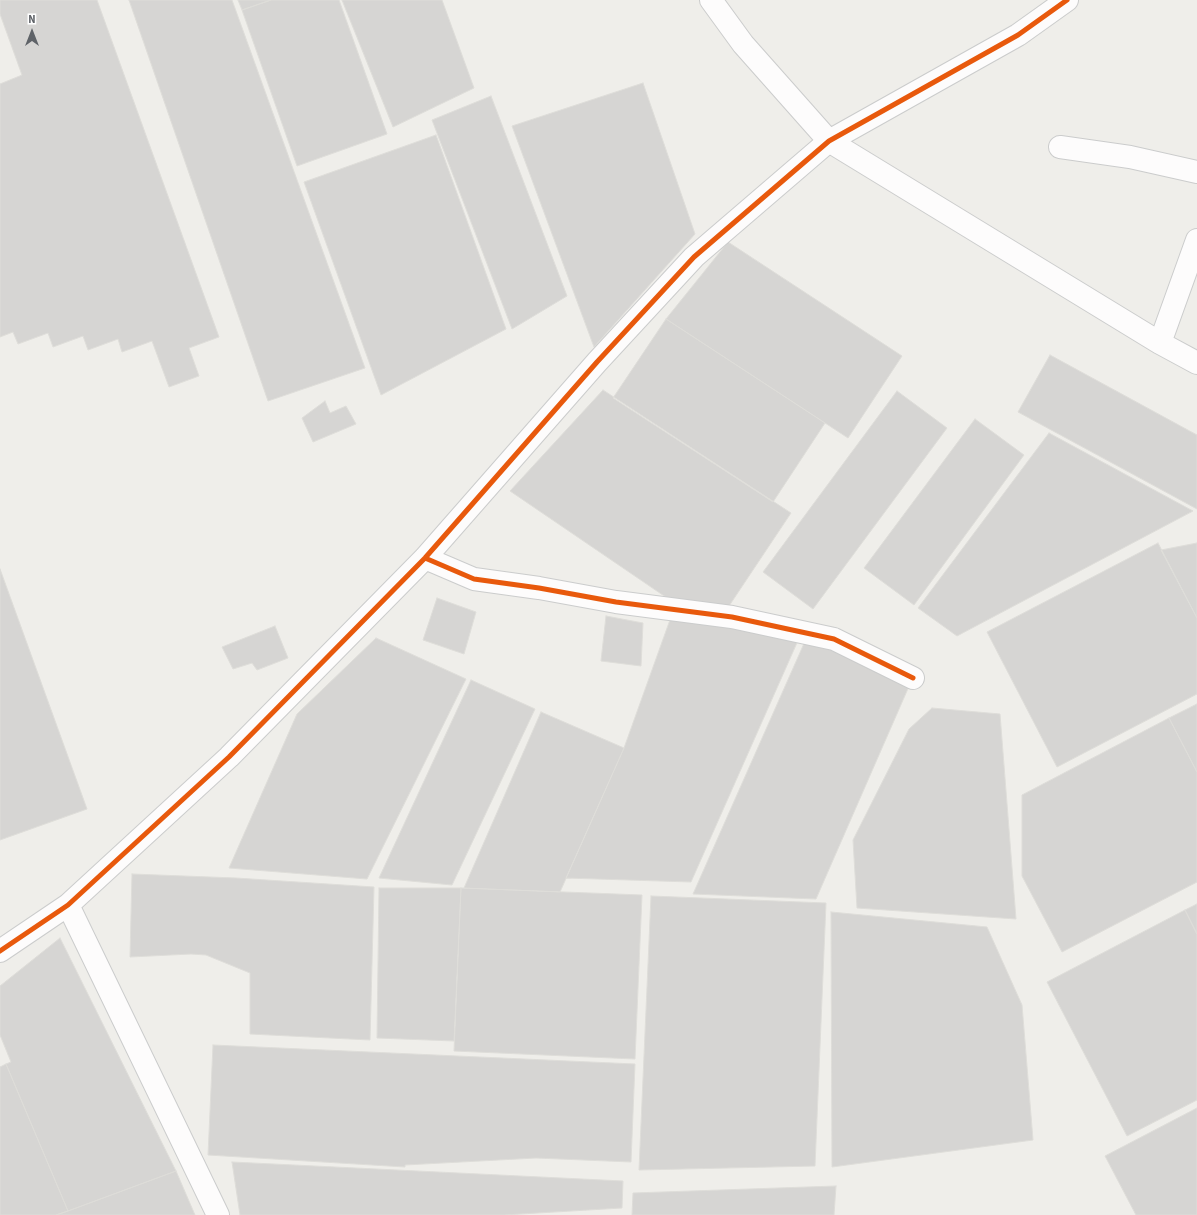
<!DOCTYPE html>
<html>
<head>
<meta charset="utf-8">
<style>
	body { margin:0 }
	#map { position:relative; width:1197px; height:1215px; overflow:hidden; background:#efeeea; font-family:"Source Sans 3",sans-serif }
	canvas { display:block }
	.north { position:absolute; left:12px; top:12px; width:40px; height:40px; -webkit-text-stroke:3px #fff; paint-order:stroke; rotate:0deg; font-size:11px; font-weight:700; line-height:16px; text-align:center; color:#5f6368 }
	.north::after { content:''; display:block; margin:auto; width:14px; height:18px; background:#5f6368; clip-path:polygon(50% 0,100% 100%,50% 72%,0 100%) }
</style>
</head>
<body>
<div id="map">
<canvas width="1197" height="1215"></canvas>
<div class="north">N</div>
</div>
<script>
const g = document.querySelector('canvas').getContext('2d');
g.lineJoin = 'round';
function fillPath(path, color) {
  g.fillStyle = color;
  g.fill(path, 'evenodd');
}
function poly(rows) {
  const path = new Path2D();
  for (const r of rows) {
    path.moveTo(r[0], r[1]);
    for (let i = 2; i < r.length; i += 2) path.lineTo(r[i], r[i + 1]);
  }
  return path;
}
function strokePath(path, color, width, dash) {
  g.strokeStyle = color;
  g.lineWidth = width;
  g.lineCap = dash ? 'butt' : 'round';
  g.setLineDash(dash || []);
  g.stroke(path);
}
const building = poly([
	[0,0,97,0,219,337,189,348,199,376,169,387,152,341,122,352,118,339,88,350,83,336,53,347,48,333,18,344,13,332,0,337,0,84,22,75,0,14,0,0],
	[129,0,232,0,365,368,268,401,129,0],
	[238,0,271,0,242,10,238,0],
	[271,0,339,0,387,134,297,166,242,10,271,0],
	[342,0,442,0,474,88,393,127,342,0],
	[643,83,695,234,594,347,512,126,643,83],
	[491,96,567,296,512,329,432,120,491,96],
	[436,135,506,329,381,395,304,182,436,135],
	[728,242,902,356,848,438,666,319,728,242],
	[666,319,825,423,773,502,613,398,666,319],
	[1050,355,1197,435,1197,509,1018,412,1050,355],
	[603,390,791,513,727,609,673,602,510,491,603,390],
	[897,391,947,428,813,609,763,572,897,391],
	[325,401,330,413,346,406,356,424,313,442,302,418,325,401],
	[975,419,1024,455,914,605,864,568,975,419],
	[1049,433,1193,511,957,636,918,608,1049,433],
	[1158,543,1197,618,1197,694,1057,767,987,632,1158,543],
	[1197,543,1197,618,1161,550,1197,543],
	[0,569,87,809,0,840,0,569],
	[437,598,476,612,464,654,423,640,437,598],
	[606,616,643,623,641,666,601,661,606,616],
	[671,617,800,636,691,882,566,878,624,748,671,617],
	[275,626,288,658,257,670,252,663,233,669,222,647,275,626],
	[376,638,466,679,367,879,229,868,297,714,376,638],
	[806,639,910,684,816,899,693,894,806,639],
	[471,680,535,709,452,885,379,878,471,680],
	[1197,704,1197,772,1169,718,1197,704],
	[932,708,1000,714,1016,919,857,908,853,840,909,729,932,708],
	[541,712,624,748,560,892,464,888,541,712],
	[1169,718,1197,772,1197,882,1062,952,1022,876,1022,795,1169,718],
	[132,874,236,878,374,887,370,1040,250,1034,250,973,206,955,191,954,130,957,132,874],
	[379,888,461,888,454,1041,377,1038,379,888],
	[461,888,642,895,635,1059,454,1051,461,888],
	[651,896,826,903,815,1166,639,1170,651,896],
	[1197,904,1197,934,1185,910,1197,904],
	[1185,910,1197,934,1197,1100,1127,1136,1047,982,1185,910],
	[831,912,987,927,1022,1005,1033,1140,832,1167,831,912],
	[60,938,176,1171,68,1211,6,1064,11,1062,0,1035,0,986,60,938],
	[213,1045,635,1064,631,1162,536,1158,405,1165,405,1167,208,1155,213,1045],
	[6,1064,68,1211,56,1215,0,1215,0,1067,6,1064],
	[1197,1108,1197,1215,1136,1215,1105,1156,1197,1108],
	[232,1162,623,1181,622,1208,504,1215,240,1215,232,1162],
	[176,1171,195,1215,56,1215,68,1211,176,1171],
	[836,1186,834,1215,632,1215,633,1193,836,1186]
]);
const minor = poly([
	[711,0,743,44,829,141,1160,343,1197,363],
	[1060,147,1130,157,1197,172],
	[1160,343,1197,240],
	[425,558,474,579,539,588,616,602,732,617,834,639,913,678],
	[68,905,218,1215],
	[0,951,68,905,229,757,425,558,597,362,694,257,829,141,1018,35,1067,0]
]);
const cycleway = poly([
	[425,558,474,579,539,588,616,602,732,617,834,639,913,678],
	[0,951,68,905,229,757,425,558,597,362,694,257,829,141,1018,35,1067,0]
]);
fillPath(building, '#d6d5d3');
strokePath(building, '#deddd9', 1);
strokePath(minor, '#cbcccc', 24);
strokePath(minor, '#fdfcfc', 22);
strokePath(cycleway, '#e8590c', 5);
</script>
</body>
</html>
